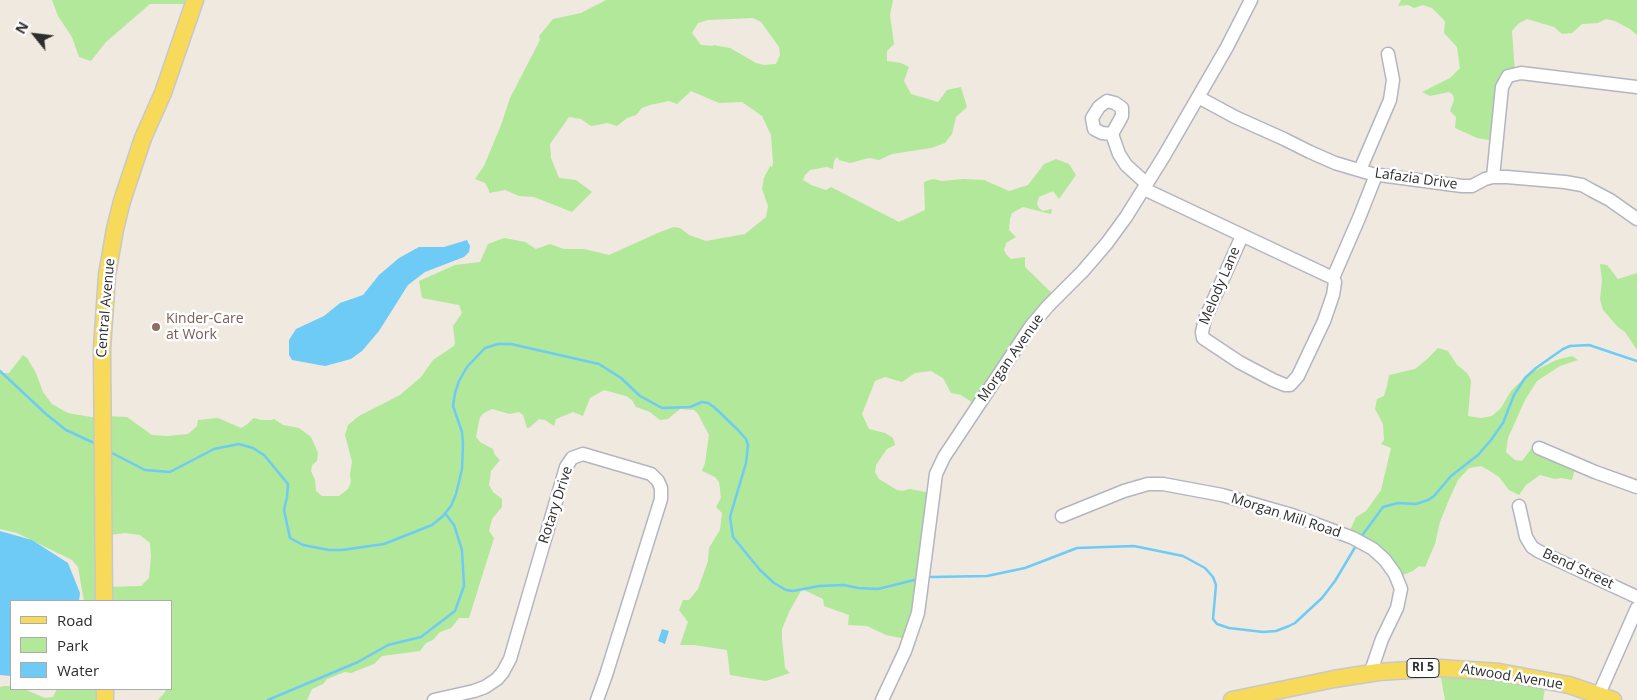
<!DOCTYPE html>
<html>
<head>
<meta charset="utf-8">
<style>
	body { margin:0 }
	#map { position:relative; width:1637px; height:700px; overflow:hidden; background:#efe9df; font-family:"Open Sans",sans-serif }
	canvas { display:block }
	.legend { position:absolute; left:10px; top:600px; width:162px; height:90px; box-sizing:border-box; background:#fff; border:1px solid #ababab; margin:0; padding:6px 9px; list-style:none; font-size:15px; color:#2d2d2d }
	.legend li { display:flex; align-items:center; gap:10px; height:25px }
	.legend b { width:25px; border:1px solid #ababab }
	.north { position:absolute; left:10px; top:10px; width:50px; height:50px; -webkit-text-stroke:4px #fff; paint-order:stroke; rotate:299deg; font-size:14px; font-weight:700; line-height:20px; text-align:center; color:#2d2d2d }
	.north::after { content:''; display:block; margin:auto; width:18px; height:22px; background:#2d2d2d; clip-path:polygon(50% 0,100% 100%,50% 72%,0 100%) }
</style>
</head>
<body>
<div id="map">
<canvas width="1637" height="700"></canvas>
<ul class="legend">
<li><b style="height:6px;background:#f8da5b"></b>Road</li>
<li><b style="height:14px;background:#b1e899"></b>Park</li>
<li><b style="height:14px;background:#6ecbf5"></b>Water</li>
</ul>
<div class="north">N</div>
</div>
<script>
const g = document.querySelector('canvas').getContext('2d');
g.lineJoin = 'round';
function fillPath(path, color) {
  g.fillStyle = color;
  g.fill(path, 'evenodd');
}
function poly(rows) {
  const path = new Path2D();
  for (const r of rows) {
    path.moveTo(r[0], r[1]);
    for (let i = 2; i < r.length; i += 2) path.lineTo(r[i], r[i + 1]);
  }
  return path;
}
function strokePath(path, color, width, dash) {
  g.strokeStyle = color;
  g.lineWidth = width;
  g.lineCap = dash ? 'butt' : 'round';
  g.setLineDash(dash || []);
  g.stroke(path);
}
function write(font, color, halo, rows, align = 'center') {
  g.font = font + ' "Open Sans",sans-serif';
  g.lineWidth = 5;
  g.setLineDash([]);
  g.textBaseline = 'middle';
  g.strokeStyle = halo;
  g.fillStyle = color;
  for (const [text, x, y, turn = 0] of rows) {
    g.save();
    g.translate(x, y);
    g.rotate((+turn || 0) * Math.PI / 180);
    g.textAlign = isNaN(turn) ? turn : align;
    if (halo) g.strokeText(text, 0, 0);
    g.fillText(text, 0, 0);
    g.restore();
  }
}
const green = poly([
	[52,0,194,0,192,4,150,4,106,42,91,61,79,57,72,37,58,16],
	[606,0,893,0,890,15,894,44,887,51,887,61,901,63,909,67,904,81,911,94,938,102,947,90,961,87,967,107,956,117,952,134,945,143,931,148,892,154,879,160,869,158,850,163,839,160,837,157,834,161,833,169,827,167,810,170,805,175,803,180,811,185,826,190,831,187,899,222,925,210,924,182,933,179,942,181,964,179,984,180,1009,191,1028,185,1044,164,1056,159,1069,164,1076,175,1059,199,1053,191,1039,197,1037,204,1039,208,1043,211,1052,209,1051,214,1023,207,1012,213,1010,219,1009,230,1016,237,1006,243,1004,250,1006,254,1011,259,1025,257,1025,267,1055,296,976,405,961,395,951,393,943,378,931,371,915,373,902,382,885,377,875,381,862,414,869,429,885,433,893,438,895,445,887,449,876,465,875,472,879,479,897,490,903,491,910,489,931,493,917,613,906,639,886,635,867,626,848,625,849,615,824,606,823,599,802,589,789,612,782,629,782,639,785,668,790,673,766,681,730,675,727,650,694,645,680,645,688,622,679,610,683,600,689,600,698,589,708,561,709,548,720,530,722,513,716,507,721,498,719,482,715,477,702,471,705,463,709,435,698,414,694,410,680,409,668,419,660,420,650,412,636,407,632,400,626,396,604,390,590,398,583,416,573,412,556,419,554,426,545,420,539,419,529,428,527,428,523,415,519,412,510,414,492,409,484,413,480,417,476,437,480,442,493,449,495,455,500,460,491,471,489,485,493,492,502,499,502,507,492,519,489,531,494,538,469,618,459,618,451,628,440,632,433,640,426,643,420,651,382,656,374,664,351,673,345,672,327,679,323,684,312,689,307,700,158,700,166,691,164,689,171,689,171,601,84,601,78,567,72,560,17,533,0,529,0,373,9,373,23,355,27,358,36,373,43,392,52,404,68,413,97,418,106,416,127,417,152,435,167,436,188,434,197,426,198,420,218,418,241,428,246,425,254,418,261,420,272,420,274,419,283,425,299,428,311,437,318,453,317,461,312,465,311,471,315,480,316,491,322,496,339,496,348,489,351,482,350,474,352,462,345,435,348,425,359,416,400,395,421,377,433,360,454,346,455,343,453,326,462,313,459,305,422,298,419,281,455,265,480,262,488,244,504,238,525,242,536,249,550,244,564,249,584,249,609,255,660,232,674,227,680,228,689,235,706,241,745,234,766,217,768,206,762,189,764,178,770,166,772,167,773,163,771,135,762,116,742,102,719,103,691,91,677,104,669,101,650,105,642,108,636,115,627,118,617,126,608,123,591,126,581,119,569,117,550,144,551,158,559,178,576,180,592,192,572,212,534,197,519,196,505,190,489,193,489,190,485,183,475,179,484,166,501,125,510,98,540,40,539,36,553,19,581,13],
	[753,18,761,22,779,47,780,55,776,64,764,65,756,63,730,48,713,45,713,46,701,45,692,33,698,23,708,20],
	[125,533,140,535,150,543,151,557,149,578,141,586,105,587,103,536],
	[1401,0,1637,0,1637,35,1630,29,1615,21,1606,19,1598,23,1582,24,1572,33,1562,34,1554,27,1527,19,1518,24,1512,31,1515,72,1508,76,1495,141,1477,138,1455,128,1456,117,1450,111,1454,100,1453,95,1449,92,1430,96,1422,92,1450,78,1460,68,1457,47,1444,33,1445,21,1432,8,1423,5,1414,8,1408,5,1398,6],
	[1600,264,1607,265,1618,279,1637,273,1637,350,1625,332,1618,327,1603,310,1600,299,1602,281],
	[1438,348,1448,351,1457,365,1467,373,1471,380,1468,416,1481,418,1492,416,1501,408,1511,391,1528,374,1556,360,1572,356,1578,360,1560,366,1537,381,1525,400,1508,438,1506,452,1515,460,1522,461,1531,449,1537,446,1576,464,1572,480,1561,478,1555,479,1540,475,1526,485,1519,495,1509,490,1499,477,1490,471,1481,466,1469,468,1458,480,1448,502,1440,522,1435,544,1425,567,1419,566,1413,571,1398,577,1348,535,1356,517,1366,511,1381,490,1391,448,1381,444,1384,440,1383,424,1375,409,1377,399,1384,396,1387,386,1389,375,1415,369,1425,361],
	[1449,668,1546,683,1543,700,1445,700,1441,678],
	[4,686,11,686,11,689,24,689,45,698,53,697,57,689,104,689,104,700,0,700,0,687]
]);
const water = poly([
	[467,240,470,246,469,252,464,257,425,272,408,285,379,331,362,351,351,359,325,366,292,360,289,355,289,340,296,329,324,316,340,303,363,295,379,275,399,258,419,247,444,247],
	[0,531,32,540,68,563,80,593,79,601,11,601,11,676,0,675],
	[662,629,669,631,665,644,658,641]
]);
const stream = poly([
	[0,371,46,414,66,430,94,443],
	[110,452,145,470,170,472,214,449,239,444,253,448,264,455,288,484,287,497,284,510,290,538,303,545,329,550,342,550,384,544,432,525,443,516,451,506,456,494,462,469,463,444,462,432,453,406,455,393,459,381,467,367,485,348,498,344,511,344,599,364,621,378,640,396,662,408,690,407,702,402,708,403,714,407,737,429,746,439,748,445,746,463,730,517,733,537,760,570,774,583,786,590,793,591,819,586,844,585,858,588,878,589,914,580],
	[1361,537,1383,507,1398,503,1416,504,1428,500,1434,496,1451,476,1478,455,1491,440,1503,423,1514,395,1525,378,1536,368,1563,349,1570,346,1589,345,1637,361],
	[931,577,987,576,1025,568,1077,548,1134,546,1183,556,1205,568,1213,577,1216,585,1213,619,1217,624,1229,628,1263,632,1276,631,1289,626,1295,623,1310,609,1322,598,1335,581,1357,544],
	[268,700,358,662,388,645,421,637,455,611,464,586,462,550,454,525,445,513]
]);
const minor = poly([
	[1198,97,1235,117,1284,139,1310,152,1335,163,1372,174,1462,186,1472,186,1485,179,1493,177,1507,177,1565,182,1582,185,1591,190,1610,200,1637,219],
	[1112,134,1102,133,1094,129,1092,118,1099,107,1107,101,1115,103,1122,108,1122,116,1112,134,1119,154,1126,165,1147,184],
	[1360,170,1390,100,1393,80,1388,54],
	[1493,177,1502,87,1508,76,1521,73,1637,87],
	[1144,189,1333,278],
	[1242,236,1205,319,1202,332,1203,338,1239,362,1273,380,1285,385,1290,385,1298,376,1324,321,1333,295,1335,282,1333,278,1359,218,1376,175],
	[1539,448,1595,472,1637,487],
	[1519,506,1526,537,1532,547,1538,551,1637,597],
	[1062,516,1124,491,1148,484,1163,484,1222,495,1292,515,1353,538,1373,549,1385,560,1395,574,1401,589,1397,608,1382,639,1370,674],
	[1599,694,1637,608],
	[434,700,474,691,485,687,497,679,503,672,510,659,566,467,572,458,583,454,651,474,658,481,661,488,661,499,606,675,597,700],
	[882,700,905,651,918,613,936,474,944,457,1031,326,1048,306,1083,271,1107,243,1126,217,1164,156,1227,47,1251,0]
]);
const major = poly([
	[104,601,102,349,107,275,115,229,122,201,143,138,163,93,195,0],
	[105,689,105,700],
	[1232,700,1334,679,1378,672,1440,668,1499,672,1569,685,1613,700]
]);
const markers = [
	[156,327,5,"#8d6e63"]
];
const shields = [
	[1423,668,32]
];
const shieldNames = [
	["RI 5",1423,668]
];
const streetNames = [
	["Lafazia Drive",1416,179,8],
	["Melody Lane",1220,286,-67],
	["Central Avenue",106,308,-85],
	["Morgan Avenue",1011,358,-55],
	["Rotary Drive",556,505,-72],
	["Morgan Mill Road",1286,516,18],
	["Bend Street",1578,569,25],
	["Atwood Avenue",1512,677,9]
];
const educationNames = [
	["Kinder-Care",166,319],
	["at Work",166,335]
];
fillPath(green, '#b1e899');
fillPath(water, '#6ecbf5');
strokePath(stream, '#6ecbf5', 2.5);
strokePath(minor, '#b3b5c1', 15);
strokePath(major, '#c8c8c8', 19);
strokePath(minor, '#fff', 12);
strokePath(major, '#f8da5b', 16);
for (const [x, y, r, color] of markers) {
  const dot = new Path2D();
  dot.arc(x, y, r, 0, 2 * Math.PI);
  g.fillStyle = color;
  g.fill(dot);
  strokePath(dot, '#fff', 2);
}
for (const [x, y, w] of shields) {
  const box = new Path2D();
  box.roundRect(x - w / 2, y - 9.5, w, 19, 4);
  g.fillStyle = '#fff';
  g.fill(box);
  strokePath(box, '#2d2d2d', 1);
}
write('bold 12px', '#2d2d2d', null, shieldNames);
write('14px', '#2d2d2d', '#fff', streetNames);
write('14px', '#785e54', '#fff', educationNames, 'left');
</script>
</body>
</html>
